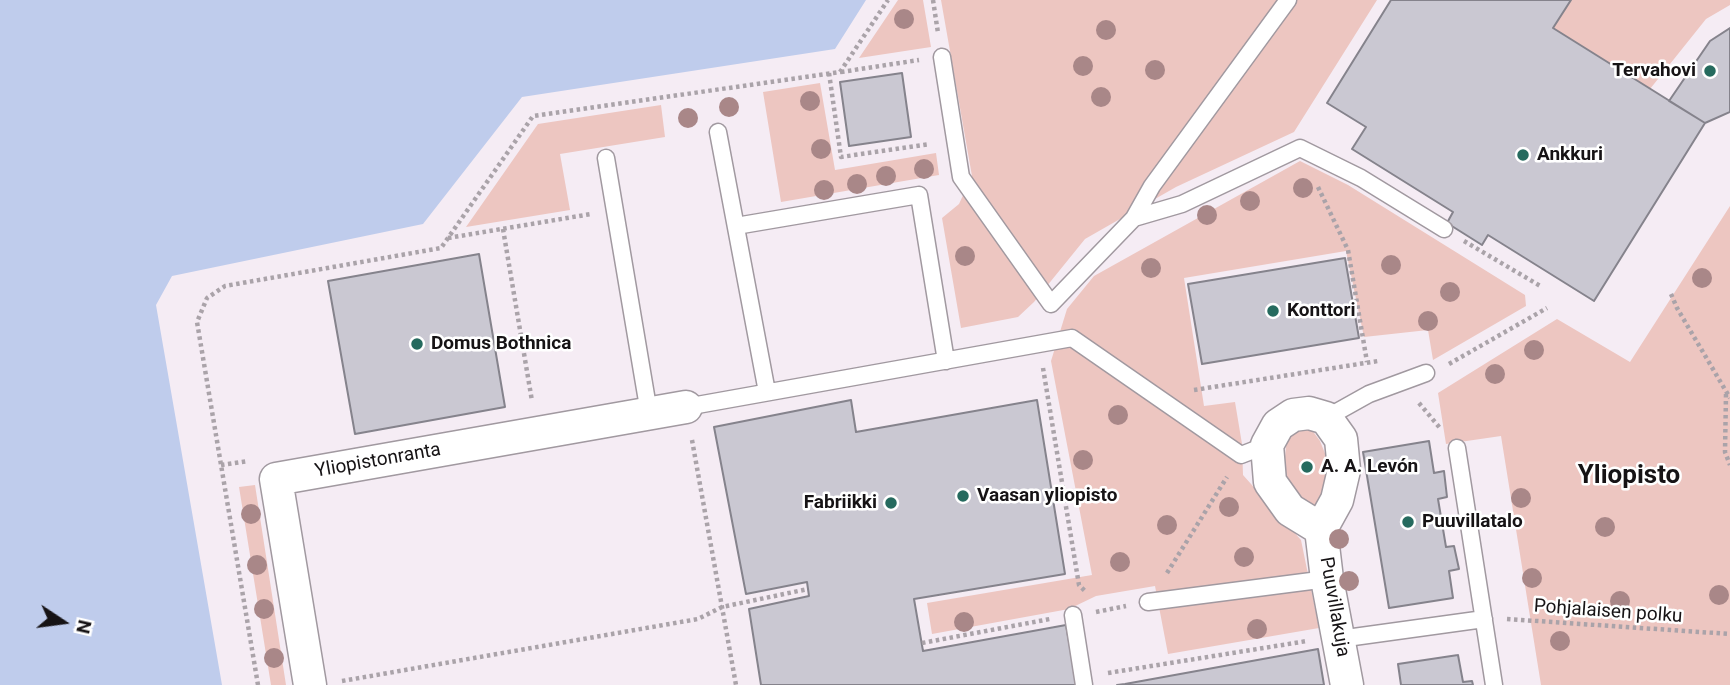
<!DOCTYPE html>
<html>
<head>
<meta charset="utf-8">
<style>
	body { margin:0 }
	#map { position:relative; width:1730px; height:685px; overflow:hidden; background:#f5ecf4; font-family:Roboto,sans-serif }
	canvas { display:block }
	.north { position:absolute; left:28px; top:587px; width:70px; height:70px; -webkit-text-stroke:5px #fff; paint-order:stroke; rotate:103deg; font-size:19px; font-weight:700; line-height:28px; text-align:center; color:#161315 }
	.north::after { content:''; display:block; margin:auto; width:24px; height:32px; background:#161315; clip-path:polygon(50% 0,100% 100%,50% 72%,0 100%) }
</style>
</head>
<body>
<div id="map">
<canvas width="1730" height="685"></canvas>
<div class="north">N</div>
</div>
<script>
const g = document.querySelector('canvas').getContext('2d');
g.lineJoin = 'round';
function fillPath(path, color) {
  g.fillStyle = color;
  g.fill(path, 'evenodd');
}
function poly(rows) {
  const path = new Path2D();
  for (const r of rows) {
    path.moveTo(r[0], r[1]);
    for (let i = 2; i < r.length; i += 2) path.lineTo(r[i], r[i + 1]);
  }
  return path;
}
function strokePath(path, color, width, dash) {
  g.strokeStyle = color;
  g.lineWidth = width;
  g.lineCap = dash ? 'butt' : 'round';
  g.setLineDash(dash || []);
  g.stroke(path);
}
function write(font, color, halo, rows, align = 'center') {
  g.font = font + ' Roboto,sans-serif';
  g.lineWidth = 5;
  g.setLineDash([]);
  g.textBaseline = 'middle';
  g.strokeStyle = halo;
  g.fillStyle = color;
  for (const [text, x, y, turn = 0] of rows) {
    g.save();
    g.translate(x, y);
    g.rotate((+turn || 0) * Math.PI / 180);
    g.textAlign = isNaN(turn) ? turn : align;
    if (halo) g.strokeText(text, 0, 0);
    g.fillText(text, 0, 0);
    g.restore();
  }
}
const green = poly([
	[898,0,923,0,931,47,859,58],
	[941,0,1377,0,1294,132,1176,187,1085,239,1034,302,1018,317,961,328,942,218,959,204,972,176],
	[1571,0,1730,0,1730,5,1706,19,1650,89,1553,28],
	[820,83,835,170,936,153,939,175,781,202,763,92],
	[661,105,665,137,560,154,570,210,466,227,538,124],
	[1300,161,1348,185,1525,295,1526,306,1433,360,1428,330,1364,337,1346,251,1184,278,1204,406,1235,402,1242,444,1243,475,1301,540,1319,628,1168,654,1155,586,1096,596,1069,609,932,634,927,603,1092,575,1051,361,1067,309,1094,276],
	[1730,206,1730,685,1541,685,1501,436,1446,444,1438,393,1557,319,1630,362],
	[1297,427,1312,430,1320,441,1330,466,1329,486,1315,507,1293,496,1284,467,1287,436],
	[255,485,286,685,271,685,239,487]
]);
const water = poly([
	[0,0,866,0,835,49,522,97,423,224,172,276,156,305,222,685,0,685]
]);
const building = poly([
	[1391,0,1571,0,1553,28,1705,123,1594,301,1488,235,1482,245,1447,223,1453,212,1352,149,1366,127,1327,103,1391,0],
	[1730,28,1730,112,1705,123,1669,101,1710,41,1730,28],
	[902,73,911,137,849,146,840,82,902,73],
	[479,254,505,407,355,434,328,281,479,254],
	[1345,258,1359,338,1202,364,1188,284,1345,258],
	[851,400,856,432,1037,400,1065,574,914,599,923,651,1066,625,1077,685,761,685,749,609,809,596,807,582,746,594,714,427,851,400],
	[1429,441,1434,473,1444,471,1447,497,1438,499,1446,547,1454,546,1459,569,1449,571,1453,598,1389,608,1363,452,1429,441],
	[1318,649,1324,685,1117,685,1125,684,1318,649],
	[1458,655,1463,682,1472,681,1473,685,1401,685,1398,664,1458,655]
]);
const path = poly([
	[933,0,938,33],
	[841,72,919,60],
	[829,73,841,157,930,144],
	[1318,187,1348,250,1367,362],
	[503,229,532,401],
	[448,238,591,214],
	[1464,241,1542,287],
	[1671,294,1677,308,1730,398],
	[1449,364,1547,308],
	[1043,368,1079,585,1085,591],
	[1194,390,1378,361],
	[1726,394,1725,452,1730,465],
	[1419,403,1440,428],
	[692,440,736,685],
	[221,465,248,461],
	[1167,573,1227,477],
	[1096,612,1126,606],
	[1507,619,1730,634],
	[922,643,1050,619],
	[1108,673,1307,641],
	[342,681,698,619,722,607,808,589],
	[258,685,197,322,207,298,225,286,441,248,533,116,840,72,888,0]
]);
const lane = poly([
	[942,57,961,177,1051,304,1134,218,1152,186,1288,0],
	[718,132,767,392],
	[606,158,649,413],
	[1134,218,1182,204,1300,148,1361,178,1444,229],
	[736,226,919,195,946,361],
	[686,407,1072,338,1241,455,1267,445],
	[1326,418,1369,394,1426,373],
	[1457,448,1494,685],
	[1148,602,1327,579],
	[1073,615,1084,685],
	[1339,639,1484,619]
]);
const street = poly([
	[1321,529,1290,510,1270,482,1267,445,1278,425,1293,415,1309,413,1326,418,1341,439,1344,470,1337,500,1321,529,1327,579,1347,685],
	[310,685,276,479,686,407]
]);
const trees = [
	[904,19],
	[1106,30],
	[1083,66],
	[1155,70],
	[1101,97],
	[810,101],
	[729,107],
	[688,118],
	[821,149],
	[924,169],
	[886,176],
	[857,184],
	[1303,188],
	[824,190],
	[1250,201],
	[1207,215],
	[965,256],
	[1391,265],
	[1151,268],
	[1702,278],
	[1450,292],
	[1428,321],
	[1534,350],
	[1495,374],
	[1118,415],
	[1083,460],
	[1521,498],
	[1229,507],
	[251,514],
	[1167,525],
	[1605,527],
	[1339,539],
	[1244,557],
	[1120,562],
	[257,565],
	[1532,578],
	[1349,581],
	[1719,595],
	[1620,601],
	[264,609],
	[964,622],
	[1257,629],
	[1560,641],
	[274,658]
];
const markers = [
	[1710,71,7,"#256a5e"],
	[1523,155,7,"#256a5e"],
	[1273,311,7,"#256a5e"],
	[417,344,7,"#256a5e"],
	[1307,467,7,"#256a5e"],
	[963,496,7,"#256a5e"],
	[891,503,7,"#256a5e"],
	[1408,522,7,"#256a5e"]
];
const poiNames = [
	["Tervahovi",1696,71,"right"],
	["Ankkuri",1537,155],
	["Konttori",1287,311],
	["Domus Bothnica",431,344],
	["A. A. Levón",1321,467],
	["Vaasan yliopisto",977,496],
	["Fabriikki",877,503,"right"],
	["Puuvillatalo",1422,522]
];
const streetNames = [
	["Yliopistonranta",378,461,-10],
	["Puuvillakuja",1334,607,80],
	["Pohjalaisen polku",1608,612,4]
];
const districtNames = [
	["Yliopisto",1629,476]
];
fillPath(green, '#edc6c1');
fillPath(water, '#bfccec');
fillPath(building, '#cac8d2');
strokePath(building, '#85838c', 2);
strokePath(lane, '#a199a0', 19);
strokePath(street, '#a199a0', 35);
strokePath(path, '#aaa3a9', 4.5, [3.5, 3.5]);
strokePath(lane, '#fff', 16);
strokePath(street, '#fff', 32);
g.fillStyle = '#a98788';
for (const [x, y] of trees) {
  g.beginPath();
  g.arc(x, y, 10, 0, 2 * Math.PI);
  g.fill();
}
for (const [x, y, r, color] of markers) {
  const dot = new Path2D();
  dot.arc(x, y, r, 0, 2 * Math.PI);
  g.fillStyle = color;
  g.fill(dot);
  strokePath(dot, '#fff', 2.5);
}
write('bold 19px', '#161315', '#fff', poiNames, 'left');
write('19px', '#161315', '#fff', streetNames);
write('bold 26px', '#161315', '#fff', districtNames);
</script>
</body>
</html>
